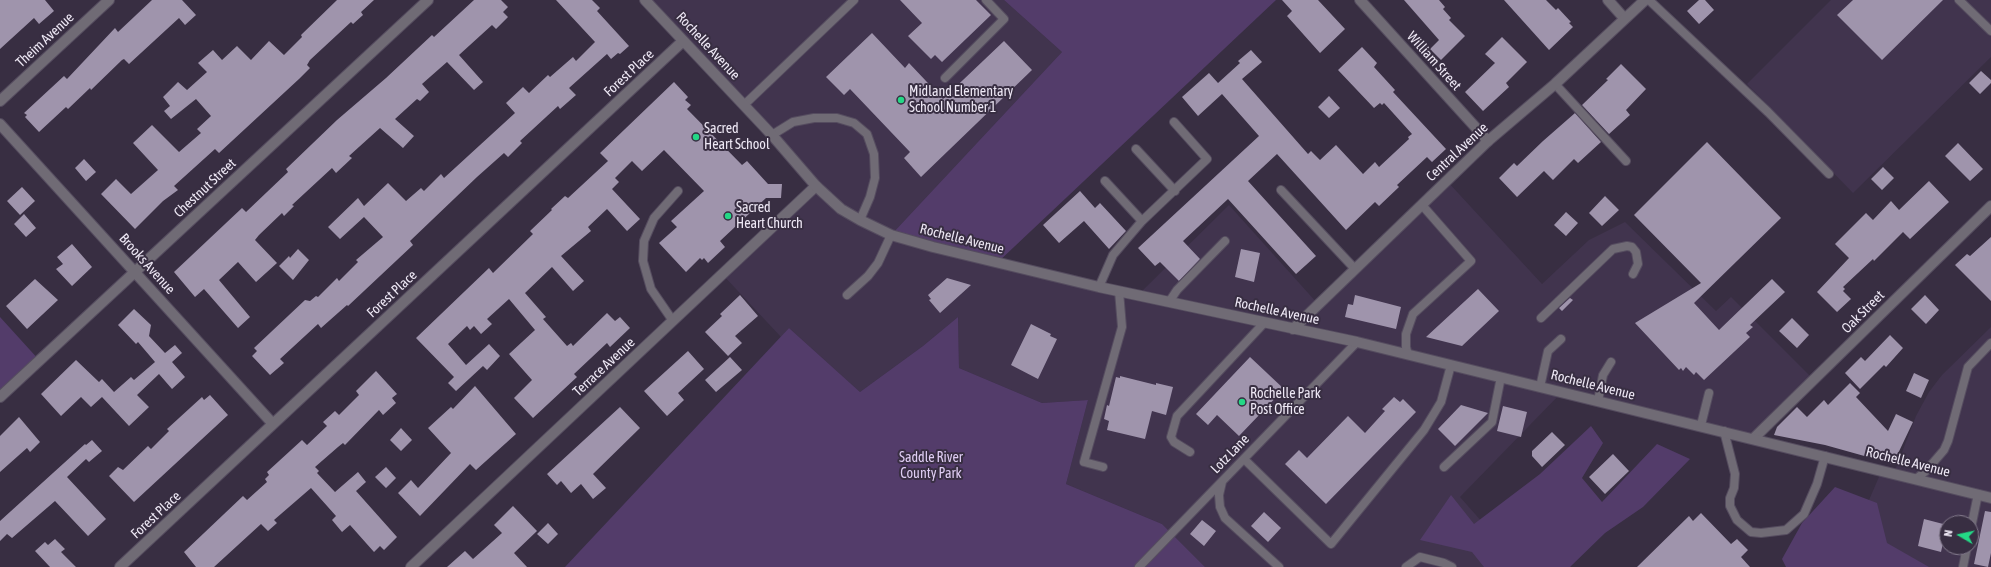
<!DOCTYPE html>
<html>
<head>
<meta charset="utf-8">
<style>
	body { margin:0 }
	#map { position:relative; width:1991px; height:567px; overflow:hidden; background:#382e42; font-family:"Asap Condensed",sans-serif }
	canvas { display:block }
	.north { position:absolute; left:1939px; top:515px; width:40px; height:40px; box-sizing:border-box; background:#382e42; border:1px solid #81788a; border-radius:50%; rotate:279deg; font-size:11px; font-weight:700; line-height:16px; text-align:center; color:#eee8f5 }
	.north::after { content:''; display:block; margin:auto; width:14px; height:18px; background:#24d886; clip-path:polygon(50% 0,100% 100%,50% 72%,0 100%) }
</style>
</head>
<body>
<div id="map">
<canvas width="1991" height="567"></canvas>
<div class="north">N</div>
</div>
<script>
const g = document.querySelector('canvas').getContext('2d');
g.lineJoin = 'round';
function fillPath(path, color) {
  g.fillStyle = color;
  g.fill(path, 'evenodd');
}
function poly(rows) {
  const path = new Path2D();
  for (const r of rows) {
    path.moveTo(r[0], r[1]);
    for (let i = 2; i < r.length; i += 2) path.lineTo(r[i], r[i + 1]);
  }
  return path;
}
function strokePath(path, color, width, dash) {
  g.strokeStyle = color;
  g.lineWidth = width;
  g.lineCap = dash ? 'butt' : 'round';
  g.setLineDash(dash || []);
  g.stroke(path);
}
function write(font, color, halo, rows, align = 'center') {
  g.font = font + ' "Asap Condensed",sans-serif';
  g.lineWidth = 4;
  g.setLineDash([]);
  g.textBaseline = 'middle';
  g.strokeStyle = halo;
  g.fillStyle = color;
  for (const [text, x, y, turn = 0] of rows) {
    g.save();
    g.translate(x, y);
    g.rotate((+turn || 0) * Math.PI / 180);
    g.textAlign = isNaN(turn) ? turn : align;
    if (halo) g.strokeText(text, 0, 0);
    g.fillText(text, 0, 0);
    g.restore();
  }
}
const built = poly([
	[645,0,1004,0,1062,52,891,235,1138,295,1229,205,1318,304,1447,181,1542,284,1589,240,1625,222,1716,311,1731,297,1814,380,1754,438,1562,392,1460,497,1522,567,1205,567,1162,524,1066,484,1088,400,1042,403,959,368,958,317,923,346,860,392,789,328,781,337,722,274,815,186],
	[1831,0,1991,0,1991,57,1853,193,1747,84],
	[1991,327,1991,567,1840,567,1882,470,1894,473,1916,416,1929,392,1942,375],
	[1947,523,1971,523,1971,547,1947,547]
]);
const green = poly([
	[1004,0,1276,0,997,263,891,235,1062,52],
	[0,317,40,361,0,397],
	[958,317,959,368,1042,403,1088,400,1066,484,1162,524,1205,567,565,567,789,328,860,392,923,346],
	[1591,426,1603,443,1582,478,1602,502,1657,444,1690,459,1643,507,1605,533,1570,567,1484,567,1472,552,1420,540,1451,495,1474,524,1540,474],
	[1835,487,1877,503,1887,543,1929,567,1786,567,1782,559,1802,523]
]);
const building = poly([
	[0,0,45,0,54,11,39,24,34,18,0,49],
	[152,0,182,0,196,15,185,25,179,18,129,64,124,59,122,60,91,90,90,88,68,109,66,107,39,132,25,117,27,115,24,113,64,76,67,79,115,28,118,32],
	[337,0,374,0,361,12,363,15,353,24,351,22,310,60,307,65,310,68,299,79,219,153,215,149,174,186,178,190,163,201,135,229,101,194,116,179,131,194,158,170,133,143,152,125,179,152,201,133,197,129,211,116,196,99,171,119,164,111,170,106,163,97,178,82,187,90,207,72,198,63,213,50,222,60,237,46,251,60,269,41,284,55,302,37,301,35],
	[474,0,501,0,508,7,503,12,508,17,496,29,492,25,459,55,483,82,474,90,447,62,422,84,429,92,420,101,417,99,395,119,414,136,403,148,380,128,349,156,352,158,336,173,332,168,292,205,294,206,284,216,282,213,259,235,255,240,277,263,256,282,238,262,219,280,250,317,238,328,204,289,195,297,174,272,242,208,246,212,288,172,286,169,337,120,386,78,432,35,434,37],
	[556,0,592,0,600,8,597,11,629,46,620,54,618,53,611,59,607,54,569,88,576,95,560,109,558,106,520,141,522,143,508,157,504,153,477,177,410,241,413,245,348,306,347,305,321,328,318,324,280,359,284,363,270,375,252,356,257,351,254,348,305,300,310,301,316,296,318,297,337,278,339,281,358,262,356,260,383,237,364,217,340,239,328,227,358,198,364,206,388,183,406,201,421,188,424,191,441,174,444,178,515,113,506,103,523,87,529,93,548,75,550,77,573,57,576,61,595,42],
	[900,0,976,0,991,15,942,62,935,55,931,59,908,36,922,23],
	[1282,0,1318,0,1345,29,1320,53,1287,16,1292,11],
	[1404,0,1439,0,1445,7,1443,9,1451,18,1449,20,1465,36,1441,60,1430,49,1439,40],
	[1504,0,1546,0,1556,10,1558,8,1571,22,1569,23,1573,27,1549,50],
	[1699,0,1705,0,1714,10,1699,24,1687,11],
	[1853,0,1943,0,1882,60,1837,15],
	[872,33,905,68,909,63,943,99,1004,41,1032,70,921,177,904,158,910,152,850,89,844,95,826,77],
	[1502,37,1527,62,1506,83,1509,87,1483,111,1465,92,1495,63,1485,54],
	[1362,47,1377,63,1374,67,1395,90,1393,92,1446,149,1432,162,1427,157,1397,185,1399,187,1379,206,1375,202,1346,230,1277,154,1248,181,1316,256,1296,274,1228,199,1183,241,1200,259,1179,281,1160,262,1155,266,1138,248,1259,136,1222,94,1198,116,1182,97,1209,73,1218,83,1240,63,1238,61,1251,50,1262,62,1242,79,1308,154,1311,151,1320,160,1336,145,1363,174,1375,162,1379,167,1409,139,1408,137,1412,134,1384,103,1382,105,1380,103,1374,108,1338,70],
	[1621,64,1646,89,1626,110,1630,115,1609,134,1582,105,1608,80,1606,79],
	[1981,71,1991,80,1991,83,1980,94,1969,83],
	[674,82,688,97,685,100,691,105,687,109,742,165,747,161,768,184,782,184,781,198,766,198,720,241,725,247,708,263,704,258,702,260,700,258,686,272,659,243,677,227,671,221,704,191,664,150,642,171,632,161,615,178,619,182,612,189,640,219,627,231,607,209,588,227,591,231,561,256,584,281,573,291,552,267,525,293,546,317,543,319,567,346,571,343,573,346,607,313,615,321,620,317,630,328,610,347,607,343,574,374,577,377,533,418,514,398,532,380,509,354,535,330,509,299,487,319,492,324,481,334,474,326,470,330,467,326,448,344,466,365,489,344,500,356,487,370,483,366,456,391,448,383,454,377,416,338,489,268,493,273,533,234,530,231,552,210,551,209,565,196,568,198,608,161,600,153],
	[1329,96,1340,108,1329,118,1318,107],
	[1575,113,1601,142,1578,163,1574,159,1553,180,1544,171,1517,197,1499,178,1514,163,1517,166,1543,141],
	[1707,142,1781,218,1694,303,1719,330,1772,279,1785,292,1750,325,1753,327,1746,333,1750,337,1704,380,1696,372,1694,375,1686,367,1683,371,1681,368,1679,370,1635,323,1701,283,1634,215],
	[1958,143,1983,169,1970,181,1945,156],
	[84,159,96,172,86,181,75,168],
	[1883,167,1894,178,1882,190,1871,179],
	[1929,181,1949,202,1910,239,1903,232,1874,261,1873,259,1843,287,1845,289,1843,291,1851,299,1837,312,1817,292,1849,258,1835,244,1866,213,1873,220,1891,201,1899,210],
	[22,187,35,201,20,215,7,201],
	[1080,191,1095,208,1100,203,1126,231,1109,249,1084,221,1059,243,1043,225],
	[1605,196,1619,210,1602,226,1589,213],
	[1566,212,1578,223,1566,236,1554,225],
	[24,214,36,228,26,237,14,224],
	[1991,237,1991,301,1955,265,1967,254,1970,256],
	[72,244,92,267,72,286,56,269,63,264,57,257],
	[298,249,309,260,293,280,279,266,289,256,290,258],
	[1241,249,1260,253,1254,282,1235,277],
	[947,278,971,285,940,313,929,300,931,299,928,295],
	[35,279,58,300,27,329,6,306],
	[1478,289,1499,311,1462,346,1426,337],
	[740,295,758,316,735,336,742,343,728,356,705,332,722,316,720,314],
	[1355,295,1401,307,1396,329,1345,317,1348,304,1353,305],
	[1925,295,1939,310,1926,324,1911,309],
	[1570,298,1573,300,1562,311,1559,308],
	[134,309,151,325,149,336,165,353,175,345,182,353,172,362,185,377,172,389,159,374,137,395,149,407,129,426,102,397,91,407,81,397,61,416,41,394,76,360,99,382,102,379,114,392,131,377,134,380,155,362,138,342,136,344,118,325],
	[1792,318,1809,335,1797,348,1779,331],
	[1031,324,1051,334,1050,336,1057,339,1038,379,1011,365],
	[1890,335,1903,348,1886,367,1884,365,1860,389,1845,373,1861,357,1865,361],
	[688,351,704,369,678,393,684,400,667,416,644,391],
	[730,357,742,370,716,392,705,380],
	[1250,357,1284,389,1239,436,1217,415,1208,425,1196,414],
	[376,371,397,394,392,398,396,403,383,415,379,410,345,445,343,443,338,447,315,467,319,471,317,473,335,492,358,472,366,482,356,491,397,537,384,550,380,546,374,552,350,525,342,532,332,520,336,516,311,488,274,520,277,523,268,531,261,524,214,567,196,567,184,552,243,496,247,500,267,482,265,479,269,475,267,472,302,440,307,445,327,426,323,422,335,411,339,415,359,395,356,391],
	[1914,373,1929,380,1921,398,1906,391],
	[1120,376,1156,385,1156,383,1173,387,1166,415,1152,411,1145,439,1107,430,1109,421,1104,419,1107,405,1109,406,1116,377,1120,378],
	[1850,383,1860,393,1856,397,1888,431,1896,414,1913,422,1893,464,1825,445,1774,435,1777,427,1797,407,1807,417,1824,400,1828,405],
	[475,386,516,434,476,470,470,464,420,516,398,493,411,480,418,488,451,453,428,428,451,407,453,409],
	[210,395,228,415,134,502,109,476,118,467,123,470,148,446,151,449,169,431,167,429,202,397,204,400],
	[1394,397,1400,402,1403,399,1416,412,1326,504,1285,464,1299,450,1307,458,1348,416,1365,433,1385,411,1382,409],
	[1461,405,1488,413,1455,446,1438,429],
	[1503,406,1527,412,1521,437,1497,431],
	[620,407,640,428,593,474,606,488,593,499,581,484,571,493,561,481,557,485,547,474],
	[19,417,40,442,30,452,27,448,0,472,0,436],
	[401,428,412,440,401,451,390,440],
	[1552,432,1565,445,1542,467,1532,456,1532,451],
	[92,440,102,451,89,462,86,459,67,477,106,519,88,536,55,501,12,538,7,534,0,541,0,521,85,444,86,445],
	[1613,454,1629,471,1605,494,1589,477],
	[386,467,396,478,386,488,375,477],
	[513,506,537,531,514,553,527,567,447,567,465,551,473,559,502,533,494,525],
	[1985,511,1991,512,1991,553,1988,567,1974,564],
	[1264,512,1281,528,1268,542,1251,526],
	[1701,513,1731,544,1737,539,1748,550,1741,557,1750,567,1637,567,1689,516,1693,521],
	[1924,519,1947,525,1941,552,1918,546],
	[1202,520,1216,531,1204,546,1190,534],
	[548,523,558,534,548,544,537,534],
	[55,539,65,549,61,552,76,567,50,567,35,551,45,542,48,545]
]);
const service = poly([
	[1649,0,1768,112,1829,174],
	[1959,0,1991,31],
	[945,78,1004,19,986,0],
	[1555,84,1626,161],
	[744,105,854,0],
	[772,135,793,122,814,118,837,118,854,123,867,134,874,154,875,178,870,197,860,220],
	[1136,149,1175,191],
	[1105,181,1142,221],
	[1281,190,1355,269],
	[1099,287,1113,255,1124,242,1142,221,1207,159,1174,122],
	[847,295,868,276,878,263,891,235],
	[1169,302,1177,290,1225,241],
	[1541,318,1613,249,1627,246,1632,247,1636,252,1638,264,1633,274],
	[673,321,651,289,643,261,644,241,654,218,678,191],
	[1408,355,1406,347,1406,334,1413,314,1471,261,1422,205],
	[1540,387,1548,351,1561,339],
	[1598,401,1603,375,1611,362],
	[1701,425,1709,393],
	[1724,431,1735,474,1734,488,1730,498,1730,506,1737,520,1751,532,1761,533,1786,530,1804,514,1817,484,1825,456],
	[1190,452,1174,442,1171,437,1177,416,1264,323],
	[1244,459,1331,544,1424,430,1441,402,1451,365],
	[1103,467,1084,462,1122,327,1119,291],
	[1444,467,1492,422,1501,377],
	[1916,479,1926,471,1944,450,1948,441,1968,367,1991,343],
	[1222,482,1219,495,1220,507,1225,518,1279,567],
	[1971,528,1978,494],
	[1139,567,1357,342],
	[1406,567,1420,557,1444,563,1452,567],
	[1963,567,1967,547]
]);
const minor = poly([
	[1360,0,1488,141],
	[1608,0,1624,18],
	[0,101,109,0],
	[0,124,273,424],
	[0,397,428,0],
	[1754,438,1991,206],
	[120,567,683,41],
	[411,567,816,186]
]);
const tertiary = poly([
	[645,0,772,135,816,186,841,209,860,220,891,235,933,247,1099,287,1357,342,1991,498],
	[1293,329,1488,141,1555,84,1645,0]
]);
const markers = [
	[901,100,4,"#24d886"],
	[696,137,4,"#24d886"],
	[728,216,4,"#24d886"],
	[1242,402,4,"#24d886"]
];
const streetNames = [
	["Theim Avenue",45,40,-43],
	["Rochelle Avenue",708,46,47],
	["William Street",1434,61,48],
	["Forest Place",629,73,-43],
	["Central Avenue",1457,152,-43],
	["Chestnut Street",205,188,-43],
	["Rochelle Avenue",962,239,14],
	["Brooks Avenue",147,264,48],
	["Forest Place",392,294,-43],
	["Rochelle Avenue",1277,311,12],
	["Oak Street",1863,312,-45],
	["Terrace Avenue",604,367,-43],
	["Rochelle Avenue",1593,385,14],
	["Lotz Lane",1230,454,-46],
	["Rochelle Avenue",1908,462,14],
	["Forest Place",156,515,-43]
];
const poiNames = [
	["Midland Elementary",909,92],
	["School Number 1",909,108],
	["Sacred",704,129],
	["Heart School",704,145],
	["Sacred",736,208],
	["Heart Church",736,224],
	["Rochelle Park",1250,394],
	["Post Office",1250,410]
];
const parkNames = [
	["Saddle River",931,458],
	["County Park",931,474]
];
fillPath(built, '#41344e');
fillPath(green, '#533c6a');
fillPath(building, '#9f94ac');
strokePath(service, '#554c5f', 10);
strokePath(minor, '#554c5f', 12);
strokePath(tertiary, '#554c5f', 12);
strokePath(service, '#706b75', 8);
strokePath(minor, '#706b75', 10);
strokePath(tertiary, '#706b75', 10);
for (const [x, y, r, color] of markers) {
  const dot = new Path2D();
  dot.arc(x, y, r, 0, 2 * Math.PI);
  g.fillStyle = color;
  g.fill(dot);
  strokePath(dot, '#382e42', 1.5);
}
write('14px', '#eee8f5', '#382e42', streetNames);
write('14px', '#eee8f5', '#382e42', poiNames, 'left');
write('14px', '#dfcdf3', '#382e42', parkNames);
</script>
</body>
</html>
